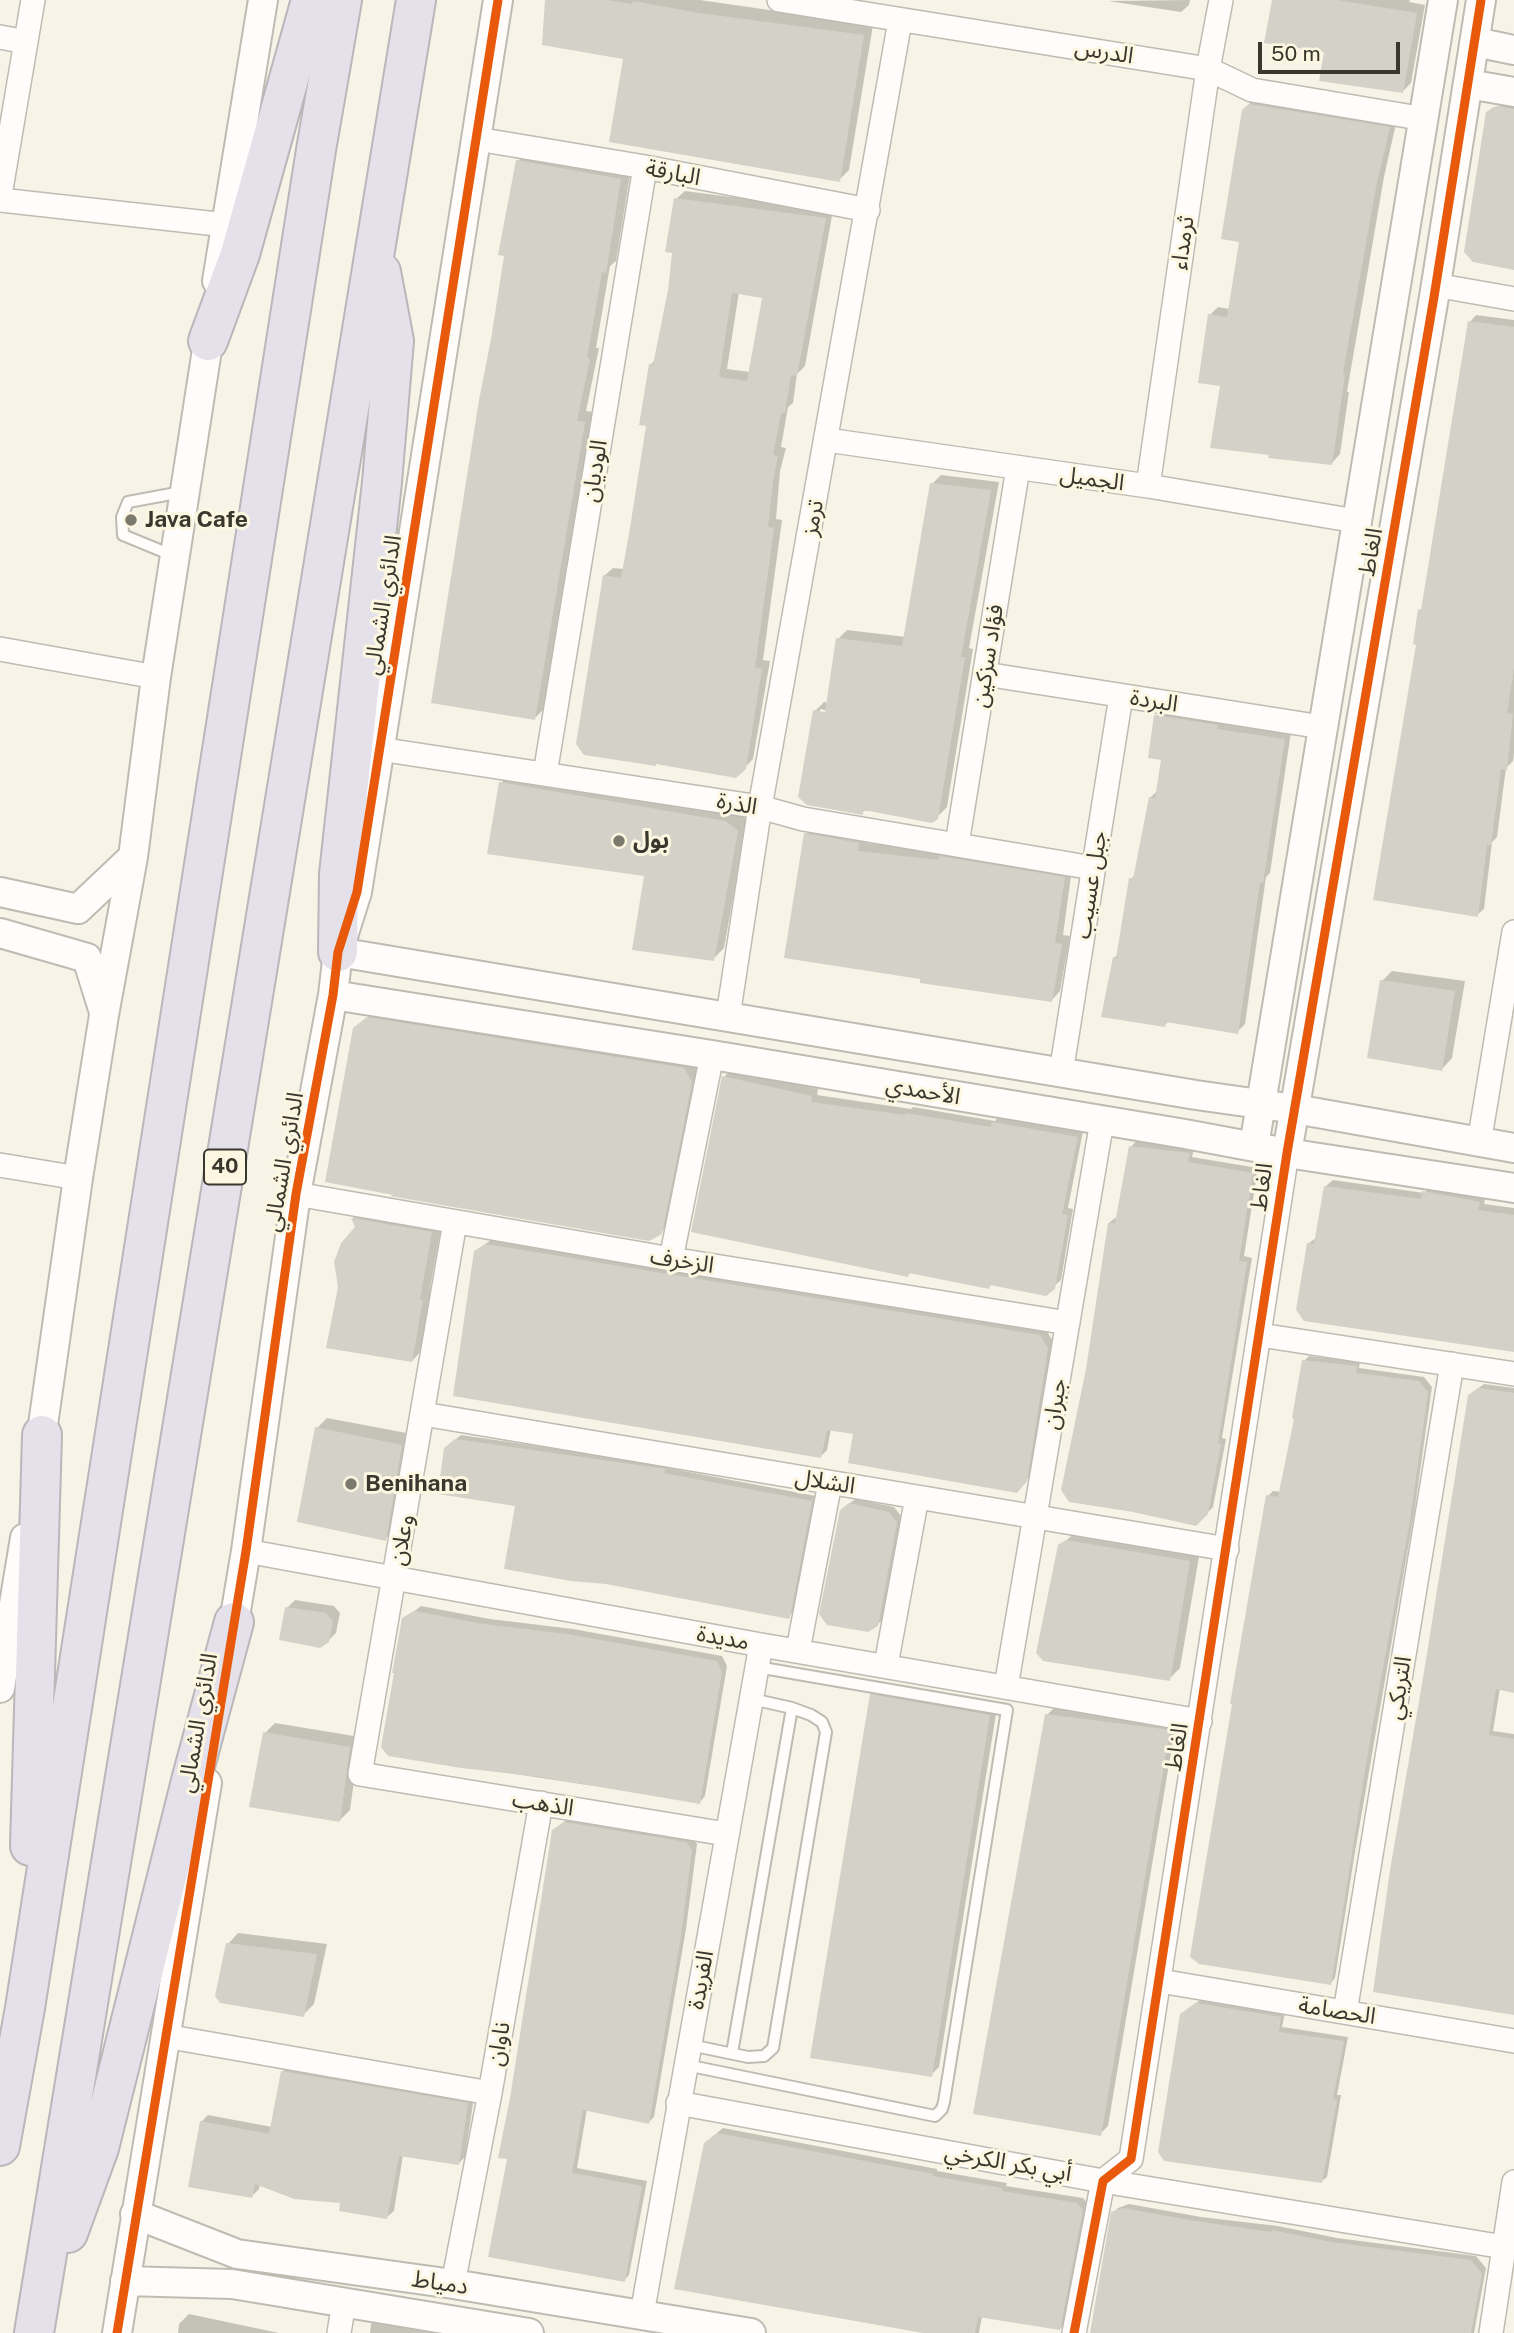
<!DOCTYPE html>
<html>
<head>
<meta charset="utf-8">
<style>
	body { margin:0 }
	#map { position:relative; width:1514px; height:2333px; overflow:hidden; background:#f7f4e7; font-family:"Public Sans",sans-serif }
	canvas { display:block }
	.scale { position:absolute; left:1258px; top:42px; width:142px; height:32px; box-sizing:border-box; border:4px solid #39372e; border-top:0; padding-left:9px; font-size:21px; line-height:24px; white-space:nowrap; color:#39372e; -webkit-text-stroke:5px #fdf7e1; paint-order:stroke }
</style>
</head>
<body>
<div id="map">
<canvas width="1514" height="2333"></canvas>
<div class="scale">50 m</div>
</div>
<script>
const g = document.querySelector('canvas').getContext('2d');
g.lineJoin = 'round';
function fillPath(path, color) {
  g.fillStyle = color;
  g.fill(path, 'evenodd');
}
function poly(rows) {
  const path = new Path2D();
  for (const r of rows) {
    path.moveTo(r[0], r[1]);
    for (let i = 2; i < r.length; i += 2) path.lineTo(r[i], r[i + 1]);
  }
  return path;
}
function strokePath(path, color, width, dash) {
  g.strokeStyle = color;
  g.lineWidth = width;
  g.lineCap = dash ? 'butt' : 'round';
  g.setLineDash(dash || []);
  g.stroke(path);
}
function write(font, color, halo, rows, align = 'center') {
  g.font = font + ' "Public Sans","Noto Sans Arabic",sans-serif';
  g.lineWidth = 6;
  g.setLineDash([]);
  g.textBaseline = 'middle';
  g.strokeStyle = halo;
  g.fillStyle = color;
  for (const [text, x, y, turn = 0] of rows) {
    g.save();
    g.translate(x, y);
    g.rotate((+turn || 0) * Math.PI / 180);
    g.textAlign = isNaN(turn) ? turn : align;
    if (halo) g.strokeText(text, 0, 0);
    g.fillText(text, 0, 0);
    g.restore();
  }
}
const shadow = poly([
	[547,0,700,0,873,25,849,170,839,180,625,58],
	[1190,0,1189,5,1181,12,1108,1],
	[1274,0,1410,0,1409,2,1425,5,1411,83,1403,91,1326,50],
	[1506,98,1514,99,1514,268,1487,113,1493,107,1493,110,1505,103,1503,100,1496,104],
	[1252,101,1397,119,1384,177,1347,392,1349,392,1340,454,1332,463,1222,384,1210,315,1218,307,1230,309,1241,240,1243,110],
	[528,150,631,169,616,261,610,266,596,348,599,348,586,411,594,412,545,708,535,718,518,161],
	[685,191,833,210,805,366,797,374,793,403,788,407,781,447,786,448,780,471,776,519,782,520,763,660,770,661,753,759,744,768,604,576,613,568,624,569,648,425,650,365,656,359,670,290,676,199],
	[739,292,764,296,750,372,727,369],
	[1476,315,1514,320,1514,753,1513,761,1506,768,1497,837,1492,842,1484,909,1477,915,1418,643,1420,610,1424,606,1470,322],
	[941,475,999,482,969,648,973,649,947,807,937,817,865,810,862,813,815,711,824,702,829,703,838,639,847,630,906,637,932,484],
	[820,709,834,712,820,713],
	[1163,708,1291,732,1270,873,1266,877,1245,1024,1237,1032,1169,1021,1165,1025,1114,958,1118,954,1131,879,1136,874,1150,798,1158,790,1163,758,1156,716],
	[511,773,737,811,747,820,724,948,713,959,646,874,501,783],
	[814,826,867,835,866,843,1072,869,1063,935,1070,936,1060,991,1052,1000,922,978,806,834],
	[1392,971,1465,981,1452,1058,1442,1069,1382,981],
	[379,1008,695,1058,702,1071,672,1221,661,1232,354,1029],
	[730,1071,818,1089,817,1095,911,1109,913,1107,995,1121,1000,1116,1083,1131,1068,1208,1073,1209,1061,1280,1053,1287,993,1283,989,1287,912,1271,908,1275,724,1077],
	[1136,1141,1194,1148,1192,1157,1258,1168,1244,1256,1252,1258,1222,1438,1226,1439,1213,1507,1196,1524,1088,1369,1109,1223,1115,1218,1118,1218,1131,1147],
	[1333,1180,1424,1193,1431,1186,1486,1195,1484,1204,1514,1208,1514,1351,1308,1244,1317,1237,1326,1186],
	[363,1208,442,1222,430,1289,433,1289,422,1350,412,1361,340,1287,357,1227,353,1218],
	[492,1239,1046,1330,1053,1341,1032,1474,1022,1485,855,1433,831,1429,827,1450,821,1456,475,1252],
	[1309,1356,1360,1362,1359,1368,1424,1377,1432,1387,1414,1514,1355,1852,1335,1978,1331,1983,1268,1496,1273,1491,1281,1492,1296,1417,1304,1361],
	[1484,1384,1514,1388,1514,1691,1500,1688,1493,1731,1514,1734,1514,2013,1375,1991,1476,1390],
	[327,1418,412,1434,396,1528,385,1539,317,1428],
	[461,1435,669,1465,668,1468,816,1496,793,1612,788,1617,517,1505,451,1443],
	[856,1499,894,1507,901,1516,882,1620,877,1625,847,1505],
	[1078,1530,1200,1551,1180,1668,1169,1679,1060,1546],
	[295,1600,334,1606,340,1613,336,1633,328,1641,287,1608],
	[421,1606,490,1619,573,1629,722,1656,727,1666,705,1796,700,1802,389,1755,404,1619],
	[880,1688,997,1708,939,2067,931,2075,872,1695],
	[1055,1707,1176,1723,1108,2126,1100,2134,1047,1715],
	[275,1723,360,1737,350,1810,340,1820,265,1733],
	[570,1817,691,1837,697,1844,686,1929,654,2117,649,2122,587,2109,577,2168,647,2181,629,2275,624,2280,509,2158,512,2099,554,1830],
	[238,1933,327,1944,314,2004,303,2015,228,1944],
	[1202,1999,1285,2013,1282,2027,1348,2037,1337,2095,1341,2095,1327,2177,1322,2181,1187,2009],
	[289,2065,474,2097,465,2157,459,2163,403,2155,394,2211,387,2217,342,2202,260,2184,259,2189,252,2196,201,2122,208,2115,272,2127,283,2071],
	[723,2128,937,2169,937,2171,1007,2183,1006,2186,1083,2198,1088,2204,1065,2323,1060,2329,982,2316,979,2333,928,2333,711,2138],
	[1129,2204,1201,2217,1278,2226,1337,2238,1476,2256,1486,2268,1474,2333,1092,2333,1113,2213,1118,2208],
	[189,2314,279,2333,178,2333,179,2324],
	[378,2318,472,2333,370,2333,371,2324]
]);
const building = poly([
	[545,0,606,0,632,4,633,1,699,13,864,35,840,182,609,142,623,59,542,45],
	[1272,0,1337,0,1417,13,1403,93,1319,81,1324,52,1264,43],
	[1249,104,1390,127,1376,187,1343,373,1345,374,1332,465,1268,458,1269,455,1210,448,1220,386,1198,383,1208,314,1227,317,1239,242,1221,239,1242,110],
	[1496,106,1514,109,1514,270,1473,262,1464,252,1486,112],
	[516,160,621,179,606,273,602,272,587,358,590,359,577,421,585,422,535,720,431,703,479,400,491,339,504,256,498,255],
	[674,198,826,218,797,376,791,375,785,413,781,413,773,455,778,456,773,481,768,527,774,528,755,668,762,669,746,769,736,778,656,764,656,766,584,755,576,744,603,575,621,578,629,534,646,426,639,425,649,364,653,365,668,290,672,253,665,252],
	[732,293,762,298,747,381,719,377],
	[1468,321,1514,327,1514,668,1507,713,1513,714,1507,770,1501,769,1491,845,1487,845,1478,917,1373,900,1416,645,1413,644,1418,609,1421,610],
	[930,483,991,490,961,657,965,657,938,819,932,823,869,811,863,811,863,815,807,805,798,797,813,710,825,712,836,638,902,646],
	[1154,715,1218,725,1217,729,1285,739,1263,883,1260,882,1238,1034,1166,1022,1165,1027,1101,1017,1113,957,1116,958,1129,878,1133,879,1149,797,1155,798,1161,760,1148,758],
	[499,782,726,821,738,831,714,961,632,950,644,876,487,854],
	[804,833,859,843,858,851,939,860,939,856,1065,877,1055,943,1062,944,1052,1002,920,983,920,979,784,958],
	[1380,980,1455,991,1442,1071,1367,1058],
	[367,1017,684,1068,692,1082,662,1234,649,1241,390,1196,393,1195,325,1182,353,1028],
	[722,1076,812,1096,811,1102,905,1115,905,1113,991,1127,992,1122,1078,1137,1062,1214,1068,1215,1055,1289,1046,1296,990,1285,989,1289,909,1273,908,1277,691,1232],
	[1129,1146,1190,1153,1188,1162,1253,1173,1239,1261,1247,1262,1218,1443,1221,1444,1208,1514,1196,1526,1133,1512,1069,1502,1061,1490,1086,1369,1108,1223,1115,1223],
	[1324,1186,1421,1199,1422,1191,1480,1202,1478,1210,1514,1215,1514,1352,1304,1321,1296,1310,1307,1243,1314,1244],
	[351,1218,432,1232,420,1299,423,1300,412,1362,326,1348,338,1287,334,1262,341,1243,355,1227],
	[485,1244,1040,1335,1048,1348,1027,1481,1017,1493,848,1463,853,1434,827,1430,821,1458,453,1396,474,1251],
	[1302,1360,1357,1366,1356,1373,1419,1381,1428,1392,1410,1520,1370,1740,1331,1985,1199,1964,1190,1957,1232,1704,1230,1704,1266,1495,1278,1497,1294,1419,1292,1418],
	[1478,1388,1514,1393,1514,1693,1496,1689,1489,1735,1514,1739,1514,2015,1373,1992,1390,1870,1424,1672,1468,1395],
	[315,1427,402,1445,386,1541,297,1522],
	[455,1439,665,1469,664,1473,812,1501,790,1617,789,1619,606,1584,571,1581,504,1569,515,1506,438,1494,444,1448],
	[849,1503,889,1512,897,1522,878,1626,868,1632,827,1625,819,1614,840,1510],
	[1066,1540,1190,1561,1170,1681,1043,1661,1036,1653,1058,1545],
	[285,1607,326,1613,333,1621,329,1642,320,1648,279,1640],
	[414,1611,483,1624,567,1634,717,1661,722,1672,700,1804,541,1777,461,1768,388,1756,381,1747,394,1673,392,1673,402,1618],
	[870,1694,990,1715,932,2077,810,2058],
	[1045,1714,1170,1730,1101,2136,973,2114],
	[263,1732,350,1747,340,1822,249,1807],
	[564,1822,686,1842,692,1850,681,1936,649,2124,583,2110,572,2173,642,2186,625,2282,488,2257,507,2159,498,2158,510,2098,552,1830],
	[226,1943,317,1954,304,2017,220,2003,215,1996],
	[1196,2003,1281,2017,1279,2032,1344,2041,1333,2099,1337,2100,1322,2183,1164,2161,1158,2152,1180,2014],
	[281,2071,468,2103,459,2165,399,2156,387,2219,339,2211,340,2203,294,2199,255,2184,252,2198,188,2187,200,2121,269,2134],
	[717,2133,933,2174,932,2176,1002,2188,1002,2191,1077,2203,1083,2210,1060,2330,978,2317,975,2333,923,2333,674,2289,704,2143],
	[1123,2208,1195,2221,1271,2232,1272,2230,1331,2242,1471,2260,1482,2274,1471,2333,1090,2333,1111,2212]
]);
const service = poly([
	[174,556,123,535,122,517,128,502,182,492],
	[690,2045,748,2057,764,2056,773,2048,826,1732,822,1722,811,1715,792,1708,752,1699],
	[732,2053,792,1708],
	[686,2065,935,2116,942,2109,944,2102,1007,1710,757,1667]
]);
const minor = poly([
	[779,0,1208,69,1252,90,1425,119],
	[0,37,26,42],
	[477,139,645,167,868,210],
	[0,195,33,0],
	[0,200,226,225],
	[1435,285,1514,299],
	[827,440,1148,486,1356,521],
	[1148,486,1208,69,1221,0],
	[0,649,156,677],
	[985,674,1322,727],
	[379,749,760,807,803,819,1093,868],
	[545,774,645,167],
	[957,844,1018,468],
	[728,1016,760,807,900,21],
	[1061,1073,1121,696],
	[1479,1143,1514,932],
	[0,1165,78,1178],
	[296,1194,671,1259,1068,1323],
	[455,1222,360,1774,726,1834],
	[671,1259,712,1055],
	[1260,1335,1514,1374],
	[423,1414,1227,1549],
	[246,1551,761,1645,1200,1721],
	[798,1650,830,1483],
	[886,1665,917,1497],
	[1006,1687,1102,1121],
	[1160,1981,1514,2041],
	[1345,2012,1452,1364],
	[165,2036,490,2093],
	[678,2103,1103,2181,1504,2247],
	[453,2284,490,2093,541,1803],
	[642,2314,761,1645],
	[339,2333,344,2302],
	[1074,2333,1103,2181,1131,2159,1287,1153],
	[1491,2333,1514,2182]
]);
const tertiary = poly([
	[1475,42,1514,50],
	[1468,84,1514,92],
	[217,281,263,0],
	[0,892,78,909,133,857],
	[0,933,87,958,103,1009],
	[338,952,1196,1095,1295,1109,1514,1148],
	[333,995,712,1055,1185,1134,1287,1153,1514,1188],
	[1254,1146,1443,0],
	[1287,1153,1434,297,1481,0],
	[39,1453,78,1178,104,1015,133,857,156,677,211,324],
	[231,1640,246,1551,296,1194,333,995,338,952,357,892,498,0],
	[0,1688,25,1538],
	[135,2214,237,2254,453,2284,751,2333],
	[125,2281,232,2284,529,2333],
	[117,2333,207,1783]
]);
const motorway = poly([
	[208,341,240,254,311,0],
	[338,952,339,874,382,482,394,341,381,272],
	[30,1846,42,1435],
	[0,2146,25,2008,316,150,342,0],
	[68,2233,99,2148,192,1777,234,1622],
	[34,2333,416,0]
]);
const cycleway = poly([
	[117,2333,246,1551,296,1194,333,995,338,952,357,892,498,0],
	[1074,2333,1103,2181,1131,2159,1287,1153,1434,297,1481,0]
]);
const markers = [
	[131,520,7,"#7c796f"],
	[619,841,7,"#7c796f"],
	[351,1484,7,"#7c796f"]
];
const shields = [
	[225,1167,42]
];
const shieldNames = [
	["40",225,1167]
];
const streetNames = [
	["الدرس",1104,52,9],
	["البارقة",673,173,11],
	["ثرمداء",1183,243,-82],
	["الوديان",595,471,-81],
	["الجميل",1092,479,8],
	["ترمز",813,518,-80],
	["الغاط",1371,552,-80],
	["الدائري الشمالي",383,605,-81],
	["فؤاد سزكين",988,656,-81],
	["البردة",1154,701,9],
	["الذرة",737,804,10],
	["جبل عسيب",1091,885,-81],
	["الأحمدي",923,1091,10],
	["الدائري الشمالي",284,1162,-80],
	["الغاط",1262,1187,-82],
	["الزخرف",682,1261,9],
	["جبران",1055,1404,-81],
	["الشلال",825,1482,9],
	["وعلان",402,1540,-80],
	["مديدة",723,1638,10],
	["التريكي",1399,1688,-81],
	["الدائري الشمالي",198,1723,-80],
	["الغاط",1177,1747,-81],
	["الذهب",543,1804,9],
	["الفريدة",701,1980,-80],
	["الحصامة",1337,2011,9],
	["ناوان",499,2044,-80],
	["أبي بكر الكرخي",1008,2163,10],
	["دمياط",440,2283,8]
];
const poiNames = [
	["Java Cafe",145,520],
	["بول",633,841],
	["Benihana",365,1484]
];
fillPath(shadow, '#0003');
fillPath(building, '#d4d1c8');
strokePath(service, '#bebcb2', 14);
strokePath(minor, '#bebcb2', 26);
strokePath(tertiary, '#bebcb2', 32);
strokePath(motorway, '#bab6ba', 42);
strokePath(service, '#fefdfb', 10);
strokePath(minor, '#fefdfb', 23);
strokePath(tertiary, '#fefdfb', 28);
strokePath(motorway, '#e4e1ea', 38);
strokePath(cycleway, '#e8590c', 9);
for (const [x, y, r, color] of markers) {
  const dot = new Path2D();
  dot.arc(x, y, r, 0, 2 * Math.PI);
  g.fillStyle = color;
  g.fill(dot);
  strokePath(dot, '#fdf7e1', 2.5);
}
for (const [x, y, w] of shields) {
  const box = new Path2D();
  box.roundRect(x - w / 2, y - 17.5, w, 35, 5);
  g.fillStyle = '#fdf7e1';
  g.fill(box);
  strokePath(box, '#39372e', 2);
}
write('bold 21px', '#39372e', null, shieldNames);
write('23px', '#39372e', '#fdf7e1', streetNames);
write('bold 23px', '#39372e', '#fdf7e1', poiNames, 'left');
</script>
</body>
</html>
